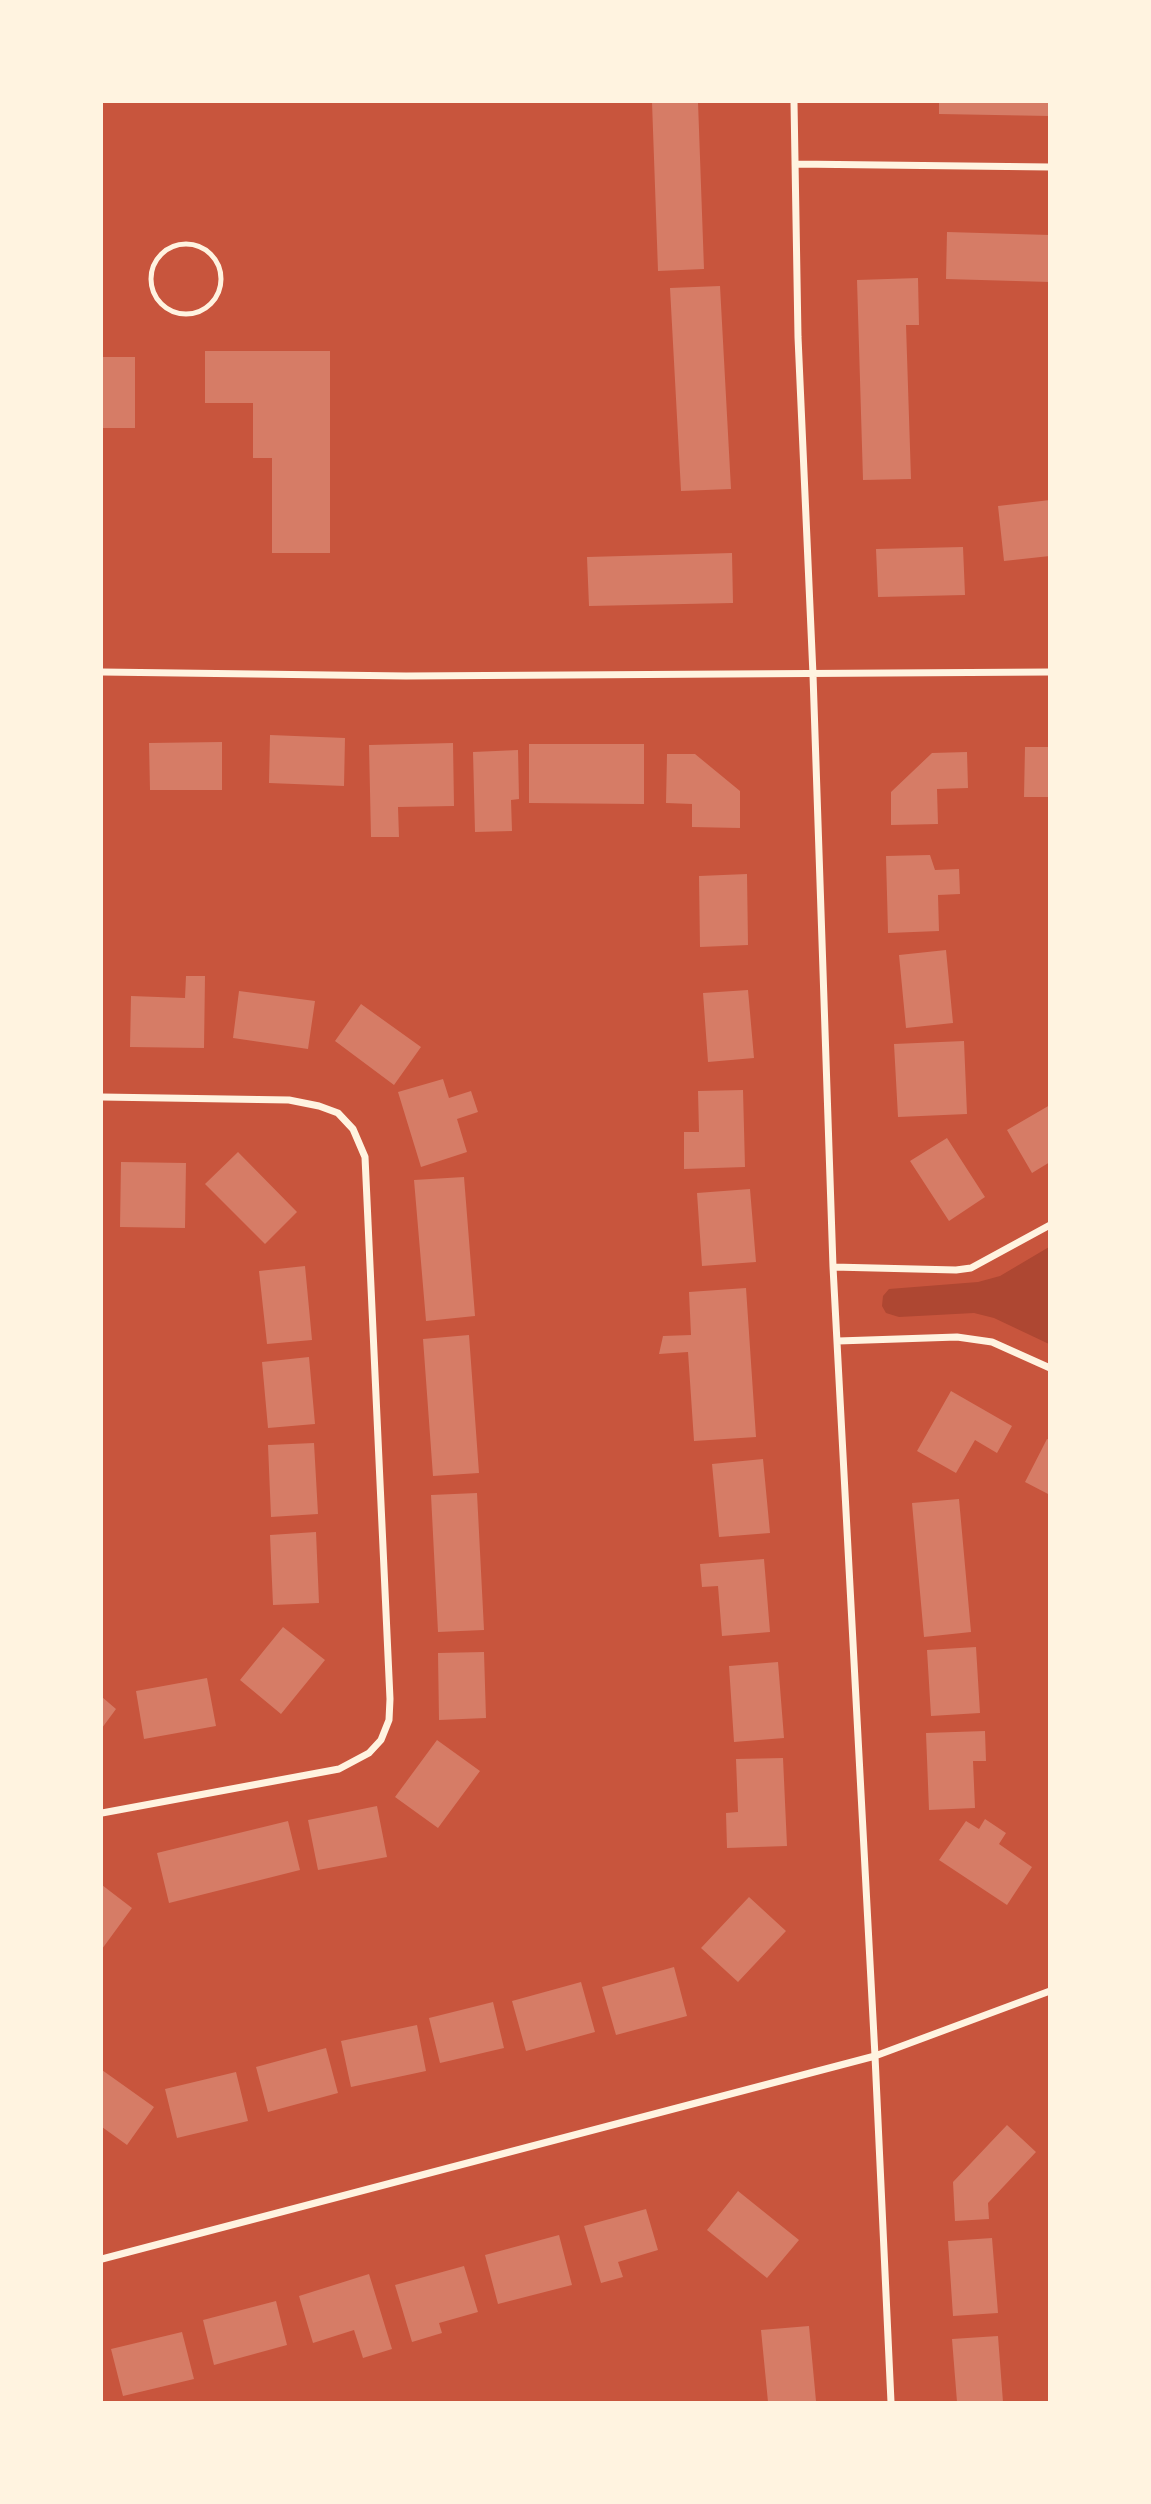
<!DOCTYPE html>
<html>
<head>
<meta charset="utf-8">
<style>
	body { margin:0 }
	#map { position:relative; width:1151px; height:2504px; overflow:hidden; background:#c8553d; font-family:Overpass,sans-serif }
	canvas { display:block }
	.frame { position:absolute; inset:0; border:103px solid #fff3e0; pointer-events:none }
</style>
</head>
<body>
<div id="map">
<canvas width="1151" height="2504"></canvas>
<div class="frame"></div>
</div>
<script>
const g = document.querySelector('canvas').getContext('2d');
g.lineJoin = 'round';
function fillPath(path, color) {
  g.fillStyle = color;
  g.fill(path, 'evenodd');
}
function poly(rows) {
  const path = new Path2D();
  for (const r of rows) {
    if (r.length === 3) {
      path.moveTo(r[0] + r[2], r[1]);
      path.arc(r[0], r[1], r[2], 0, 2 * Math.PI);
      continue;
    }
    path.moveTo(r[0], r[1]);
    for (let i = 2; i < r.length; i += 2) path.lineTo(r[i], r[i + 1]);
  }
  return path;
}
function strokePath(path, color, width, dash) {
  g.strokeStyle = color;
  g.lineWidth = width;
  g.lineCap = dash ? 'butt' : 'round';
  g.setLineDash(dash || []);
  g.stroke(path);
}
const green = poly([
	[1049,1247,1049,1344,994,1318,974,1313,899,1317,886,1313,882,1306,883,1296,889,1289,978,1282,1000,1276]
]);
const building = poly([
	[652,102,698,102,704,269,658,271],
	[939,102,1050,102,1050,116,939,114],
	[947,232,1050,235,1050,282,946,279],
	[918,278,919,325,906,325,911,479,863,480,857,280],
	[720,286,731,489,681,491,670,288],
	[205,351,330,351,330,553,272,553,272,458,253,458,253,403,205,403],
	[102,357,135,357,135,428,102,428],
	[1050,500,1050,556,1004,561,998,506],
	[963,547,965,595,878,597,876,549],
	[732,553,733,603,589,606,587,557],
	[270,735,345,738,344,786,269,783],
	[222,742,222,790,150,790,149,743],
	[453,743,454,806,398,807,399,837,371,837,369,745],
	[529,744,644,744,644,804,529,803],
	[1025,747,1050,747,1050,797,1024,797],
	[518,750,519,799,511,800,512,831,475,832,473,752],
	[967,752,968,788,937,789,938,824,891,825,891,792,932,753],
	[667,754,695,754,740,791,740,828,692,827,692,804,666,803],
	[930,855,935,870,959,869,960,894,938,895,939,931,888,933,886,856],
	[747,874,748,945,700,947,699,876],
	[946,950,953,1023,906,1028,899,955],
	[186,976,205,976,204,1048,130,1047,131,996,185,998],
	[748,990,754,1058,708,1062,703,993],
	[239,991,315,1001,308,1049,233,1038],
	[361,1004,421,1047,394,1085,335,1041],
	[964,1041,967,1114,898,1117,894,1044],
	[443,1079,449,1098,471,1091,478,1112,457,1119,467,1152,421,1167,398,1092],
	[743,1090,745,1167,684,1169,684,1132,699,1132,698,1091],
	[1050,1105,1050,1162,1032,1173,1007,1130],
	[947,1138,985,1197,949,1221,910,1161],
	[238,1152,297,1212,265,1244,205,1184],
	[121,1162,186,1163,185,1228,120,1227],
	[464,1177,475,1316,426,1321,414,1180],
	[750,1189,756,1262,702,1266,697,1193],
	[305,1266,312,1340,267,1344,259,1271],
	[746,1288,756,1437,694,1441,688,1352,659,1354,663,1336,691,1335,689,1292],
	[469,1335,479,1473,433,1476,423,1339],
	[309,1357,315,1424,268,1428,262,1362],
	[951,1391,1012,1426,997,1453,975,1440,956,1473,917,1451],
	[1047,1439,1050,1440,1050,1495,1025,1482],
	[314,1443,318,1514,271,1517,268,1445],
	[763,1459,770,1533,719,1537,712,1464],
	[477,1493,484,1630,438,1632,431,1495],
	[959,1499,971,1632,924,1637,912,1503],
	[316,1532,319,1603,273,1605,270,1535],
	[764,1559,770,1632,722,1636,718,1586,702,1587,700,1564],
	[283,1627,325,1660,281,1714,240,1680],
	[976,1647,980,1713,931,1716,927,1650],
	[484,1652,486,1718,439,1720,438,1653],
	[778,1662,784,1738,734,1742,729,1666],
	[207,1678,216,1726,144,1739,136,1691],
	[102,1697,116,1709,102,1728],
	[985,1731,986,1761,973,1761,975,1808,929,1810,926,1733],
	[437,1740,480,1771,438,1828,395,1797],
	[783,1758,787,1846,727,1848,726,1813,738,1812,736,1759],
	[377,1806,387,1857,318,1870,308,1820],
	[985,1819,1006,1833,999,1844,1032,1867,1007,1905,939,1860,966,1821,979,1829],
	[288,1821,300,1870,169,1903,157,1853],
	[102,1885,132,1908,102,1949],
	[749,1897,786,1931,738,1982,701,1948],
	[674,1967,687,2016,616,2035,602,1987],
	[581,1982,595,2032,526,2051,512,2001],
	[493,2002,504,2048,440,2063,429,2018],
	[417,2025,426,2071,351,2087,341,2041],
	[326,2048,338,2093,268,2112,256,2067],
	[102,2070,154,2107,127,2145,102,2127],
	[236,2072,248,2121,177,2138,165,2089],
	[1007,2125,1036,2152,988,2203,989,2219,955,2221,953,2182],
	[738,2191,799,2240,767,2278,707,2230],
	[646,2209,658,2250,618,2262,623,2277,601,2283,584,2226],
	[559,2235,572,2285,498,2304,485,2255],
	[992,2238,998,2313,953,2316,948,2241],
	[464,2266,478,2312,439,2323,442,2333,412,2342,395,2285],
	[369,2274,392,2349,363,2358,354,2330,313,2343,299,2296],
	[276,2301,287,2345,214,2365,203,2320],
	[809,2326,816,2401,768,2402,761,2330],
	[182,2332,194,2379,123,2396,111,2349],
	[998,2336,1003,2402,957,2402,952,2339]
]);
const service = poly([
	[186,279,35]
]);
const minor = poly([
	[794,102,798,337,813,675,833,1267,875,2056,891,2402],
	[795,164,1050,167],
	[102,672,406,676,1050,672],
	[102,1097,289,1100,319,1106,338,1113,353,1129,365,1157,390,1699,389,1720,381,1740,369,1753,339,1769,102,1813],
	[833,1267,956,1270,971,1268,1050,1225],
	[838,1341,957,1337,992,1342,1050,1368],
	[102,2259,875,2056,1050,1991]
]);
fillPath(green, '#ae4732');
fillPath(building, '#d67c66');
strokePath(service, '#fff3e0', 5);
strokePath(minor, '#fff3e0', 7);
</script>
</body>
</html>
